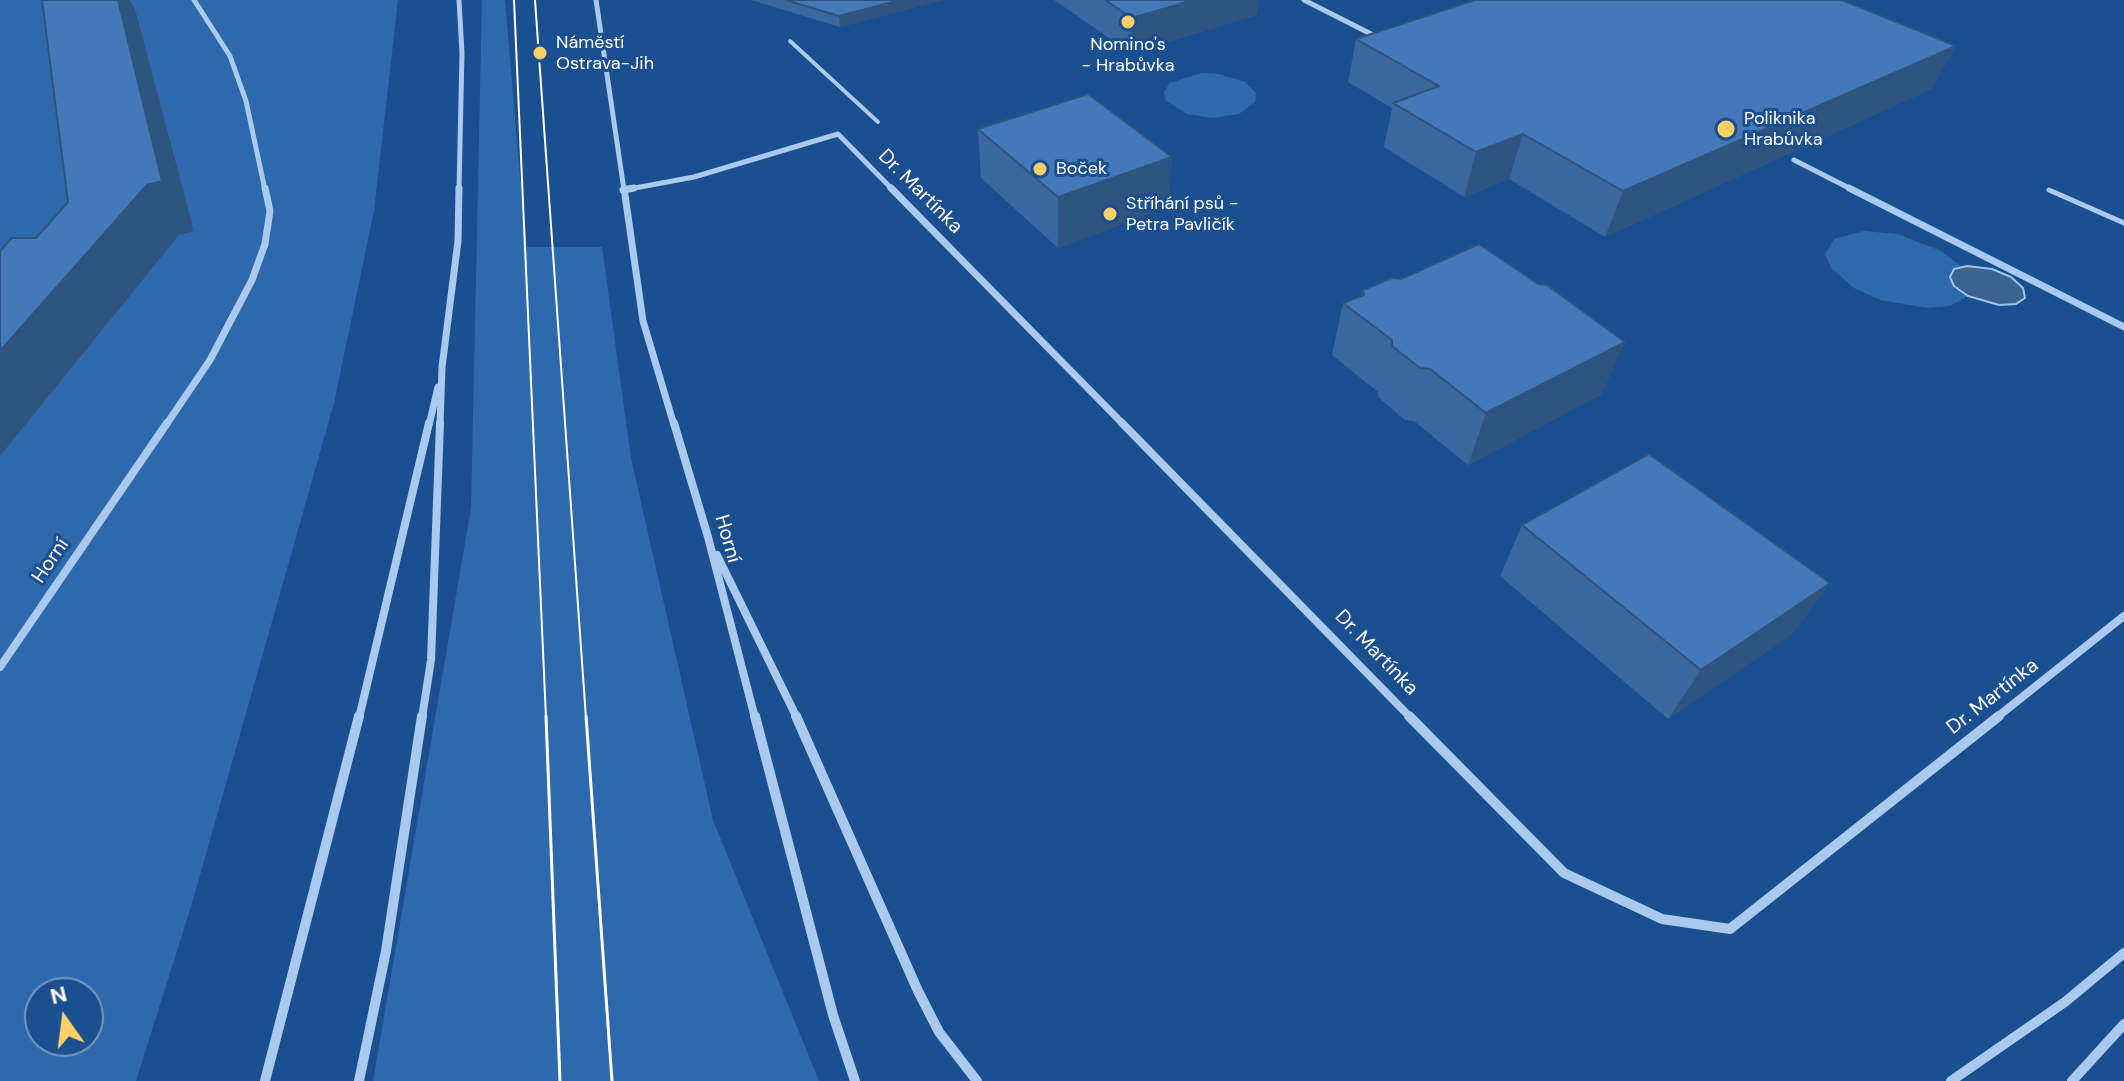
<!DOCTYPE html>
<html>
<head>
<meta charset="utf-8">
<style>
	body { margin:0 }
	#map { position:relative; width:2124px; height:1081px; overflow:hidden; background:#1b4f8f; font-family:"DM Sans",sans-serif }
	canvas { display:block }
	.north { position:absolute; left:24px; top:977px; width:80px; height:80px; box-sizing:border-box; background:#1b4f8f; border:2px solid #7695bc; border-radius:50%; rotate:346deg; font-size:22px; font-weight:700; line-height:32px; text-align:center; color:#fff }
	.north::after { content:''; display:block; margin:auto; width:28px; height:36px; background:#ffd166; clip-path:polygon(50% 0,100% 100%,50% 72%,0 100%) }
</style>
</head>
<body>
<div id="map">
<canvas width="2124" height="1081"></canvas>
<div class="north">N</div>
</div>
<script>
const g = document.querySelector('canvas').getContext('2d');
g.lineJoin = 'round';
function fillPath(path, color) {
  g.fillStyle = color;
  g.fill(path, 'evenodd');
}
function poly(rows) {
  const path = new Path2D();
  for (const r of rows) {
    path.moveTo(r[0], r[1]);
    for (let i = 2; i < r.length; i += 2) path.lineTo(r[i], r[i + 1]);
  }
  return path;
}
function strokePath(path, color, width, dash) {
  g.strokeStyle = color;
  g.lineWidth = width;
  g.lineCap = dash ? 'butt' : 'round';
  g.setLineDash(dash || []);
  g.stroke(path);
}
function write(font, color, halo, rows, align = 'center') {
  g.font = font + ' "DM Sans",sans-serif';
  g.lineWidth = 6;
  g.setLineDash([]);
  g.textBaseline = 'middle';
  g.strokeStyle = halo;
  g.fillStyle = color;
  for (const [text, x, y, turn = 0] of rows) {
    g.save();
    g.translate(x, y);
    g.rotate((+turn || 0) * Math.PI / 180);
    g.textAlign = isNaN(turn) ? turn : align;
    if (halo) g.strokeText(text, 0, 0);
    g.fillText(text, 0, 0);
    g.restore();
  }
}
const green = poly([
	[0,0,398,0,374,211,334,403,193,900,136,1081,0,1081],
	[40,993,88,993,88,1041,40,1041],
	[482,0,505,0,526,247,602,247,631,458,713,820,819,1081,373,1081,471,508],
	[1201,73,1219,74,1245,82,1256,93,1255,102,1239,114,1212,118,1187,114,1166,101,1164,92,1170,83],
	[1864,231,1897,234,1939,250,1961,266,1951,271,1954,286,1968,296,1950,306,1927,308,1880,300,1854,288,1831,268,1825,254,1834,239]
]);
const water = poly([
	[1967,266,1992,269,2011,277,2023,288,2025,298,2016,304,1999,305,1968,296,1954,286,1950,277,1954,269,1967,266]
]);
const laneFar1 = poly([
	[790,41,878,122]
]);
const lane = poly([
	[2049,190,2124,223]
]);
const streetFar3 = poly([
	[194,0,230,56,246,101,265,190],
	[459,0,462,53,459,190],
	[596,0,624,190],
	[1304,0,1377,37],
	[1794,160,1853,190],
	[624,190,694,177,838,134,893,190]
]);
const streetFar2 = poly([
	[624,188,643,321,674,425],
	[891,188,1124,425],
	[1849,188,2124,327],
	[623,190,634,188],
	[166,425,210,360,252,280,265,244,270,211,265,188],
	[429,425,438,387],
	[440,425,442,367,458,241,459,188]
]);
const streetFar1 = poly([
	[674,423,708,537,755,718],
	[1122,423,1411,718],
	[717,555,797,718],
	[0,667,167,423],
	[359,718,429,423],
	[422,718,431,660,440,423],
	[1996,718,2124,616]
]);
const street = poly([
	[755,716,833,1015,855,1081],
	[796,716,918,991,939,1032,977,1081],
	[1409,716,1564,873,1662,919,1730,929,1999,716],
	[265,1081,359,716],
	[359,1081,386,951,422,716],
	[1951,1081,2065,1002,2124,953],
	[2072,1081,2124,1024]
]);
const tramFar1 = poly([
	[514,0,546,718],
	[535,0,586,718]
]);
const tram = poly([
	[546,716,560,1081],
	[586,716,612,1081]
]);
const wall = poly([
	[751,0,942,0,840,27],
	[1054,0,1259,0,1257,15,1131,53],
	[1356,39,1956,46,1931,89,1605,237,1509,179,1464,197,1384,147,1392,108,1348,82],
	[978,129,1172,157,1168,207,1058,248,981,178],
	[1363,290,1602,394,1468,465,1414,421,1405,420,1379,398,1378,392,1332,355,1343,303,1362,296],
	[1522,525,1830,583,1792,634,1668,719,1500,576]
]);
const shadedWall = poly([
	[118,0,130,0,135,9,194,231,179,235,0,456,0,351,147,185],
	[900,0,942,0,840,27,839,16],
	[1193,0,1259,0,1257,15,1131,53,1132,18],
	[1956,46,1931,89,1605,237,1623,191],
	[1523,134,1509,179,1464,197,1476,152],
	[1172,157,1168,207,1058,248,1058,197],
	[1625,342,1602,394,1468,465,1486,413],
	[1830,583,1792,634,1668,719,1701,670]
]);
const building = poly([
	[42,0,118,0,162,181,147,185,0,351,0,251,12,238,36,238,68,202,42,0],
	[786,0,900,0,839,16,786,0],
	[1105,0,1193,0,1132,18,1105,0],
	[1475,0,1842,0,1956,46,1623,191,1523,134,1476,152,1393,103,1439,86,1356,39,1475,0],
	[1088,94,1172,157,1058,197,978,129,1088,94],
	[1479,244,1538,284,1547,285,1625,342,1486,413,1430,369,1420,368,1392,346,1392,340,1343,303,1364,295,1363,290,1392,278,1401,279,1479,244],
	[1649,454,1830,583,1701,670,1522,525,1649,454]
]);
const markers = [
	[1128,22,8,"#ffd166"],
	[540,53,8,"#ffd166"],
	[1726,129,10,"#ffd166"],
	[1040,169,8,"#ffd166"],
	[1110,214,8,"#ffd166"]
];
const farPoinames = [
	["Náměstí",556,43],
	["Ostrava-Jih",556,64],
	["Nomino's",1128,45,"center"],
	["- Hrabůvka",1128,66,"center"],
	["Poliknika",1744,119],
	["Hrabůvka",1744,140],
	["Boček",1056,169],
	["Stříhání psů -",1126,204],
	["Petra Pavličík",1126,225]
];
const streetNames = [
	["Dr. Martínka",920,192,45],
	["Horní",727,539,74],
	["Horní",51,561,-56],
	["Dr. Martínka",1376,653,46],
	["Dr. Martínka",1993,697,-38]
];
fillPath(green, '#2e69ad');
fillPath(water, '#3c6290');
strokePath(water, '#9cc4f0', 2);
strokePath(laneFar1, '#a9c9ee', 4);
strokePath(lane, '#a9c9ee', 5);
strokePath(streetFar3, '#a9c9ee', 5);
strokePath(streetFar2, '#a9c9ee', 7);
strokePath(streetFar1, '#a9c9ee', 8);
strokePath(street, '#a9c9ee', 10);
strokePath(tramFar1, '#fff', 2);
strokePath(tram, '#fff', 3);
fillPath(wall, '#3a679d');
fillPath(shadedWall, '#305480');
fillPath(building, '#4478b7');
strokePath(building, '#305480', 2);
for (const [x, y, r, color] of markers) {
  const dot = new Path2D();
  dot.arc(x, y, r, 0, 2 * Math.PI);
  g.fillStyle = color;
  g.fill(dot);
  strokePath(dot, '#1b4f8f', 3);
}
write('18px', '#fff', '#1b4f8f', farPoinames, 'left');
write('20px', '#fff', '#1b4f8f', streetNames);
</script>
</body>
</html>
